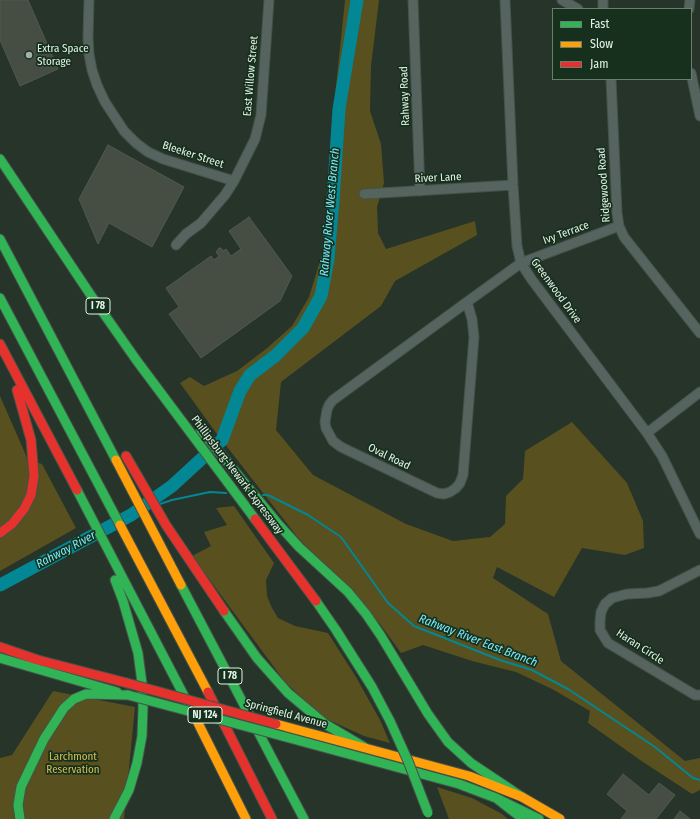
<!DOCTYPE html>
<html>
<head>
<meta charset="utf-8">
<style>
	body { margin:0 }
	#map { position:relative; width:700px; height:819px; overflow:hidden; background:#26342a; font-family:"Fira Sans Condensed",sans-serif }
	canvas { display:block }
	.legend { position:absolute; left:552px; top:8px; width:140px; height:72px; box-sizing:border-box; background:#16301d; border:1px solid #687e6e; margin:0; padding:5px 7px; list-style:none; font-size:12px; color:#e4f3e7 }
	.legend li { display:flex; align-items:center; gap:8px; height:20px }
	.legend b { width:20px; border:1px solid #687e6e }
</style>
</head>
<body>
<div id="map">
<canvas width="700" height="819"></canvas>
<ul class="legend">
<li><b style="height:5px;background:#30b455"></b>Fast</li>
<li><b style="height:5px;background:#ff9f0a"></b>Slow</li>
<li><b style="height:5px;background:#e5322d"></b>Jam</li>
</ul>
</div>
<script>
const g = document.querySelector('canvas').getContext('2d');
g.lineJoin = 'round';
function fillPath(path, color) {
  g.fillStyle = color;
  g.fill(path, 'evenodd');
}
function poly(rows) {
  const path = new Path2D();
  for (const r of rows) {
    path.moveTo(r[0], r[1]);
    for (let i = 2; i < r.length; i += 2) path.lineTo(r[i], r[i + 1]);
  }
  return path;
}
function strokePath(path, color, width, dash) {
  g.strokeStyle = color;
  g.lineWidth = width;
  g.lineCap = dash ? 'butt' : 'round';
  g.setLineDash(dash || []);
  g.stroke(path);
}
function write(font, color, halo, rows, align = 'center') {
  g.font = font + ' "Fira Sans Condensed",sans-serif';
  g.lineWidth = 3.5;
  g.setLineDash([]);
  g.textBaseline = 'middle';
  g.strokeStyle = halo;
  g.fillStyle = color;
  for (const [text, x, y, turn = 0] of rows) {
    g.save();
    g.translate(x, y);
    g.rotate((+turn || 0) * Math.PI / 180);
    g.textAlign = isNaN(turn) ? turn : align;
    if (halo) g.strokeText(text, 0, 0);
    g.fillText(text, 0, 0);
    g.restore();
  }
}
const green = poly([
	[345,0,379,0,371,66,370,111,381,144,384,183,377,207,378,233,386,249,475,221,477,235,395,281,381,306,281,382,276,430,313,475,406,524,453,541,490,537,505,524,506,496,523,479,525,451,572,422,627,483,643,521,644,548,625,555,582,548,554,597,497,567,493,578,548,614,561,661,685,761,700,758,700,790,692,794,640,760,588,723,590,711,552,689,516,672,472,661,423,645,401,653,380,624,299,539,217,434,180,383,190,377,204,386,237,371,266,349,292,326,309,297,320,261,329,225,335,96],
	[0,396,28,460,42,464,76,528,0,571],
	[234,506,274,563,266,580,267,596,272,608,278,618,295,626,328,633,356,677,380,720,390,743,364,736,322,717,285,682,192,556,211,546,204,532,227,525,216,508],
	[53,691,135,707,124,819,0,819,0,758,12,755],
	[437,787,472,798,502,814,508,819,449,819]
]);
const stream = poly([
	[263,495,268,495,308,515,341,537,388,603,414,626,500,660,532,670,568,689,655,747,693,778,700,780],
	[160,504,172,500,210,492,226,493],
	[131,515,138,513]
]);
const river = poly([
	[0,585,131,515,172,486,222,440,240,391,250,375,275,356,303,328,321,296,328,259,333,200,339,109,357,0]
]);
const building = poly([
	[0,0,28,0,58,69,20,86,0,40,0,0],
	[108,145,184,187,152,247,109,223,98,244,79,199,108,145],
	[249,217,292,276,280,301,201,358,169,314,179,307,166,288,211,256,214,260,219,256,216,252,219,248,221,248,223,251,226,249,231,256,241,249,229,231,249,217],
	[623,774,649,795,659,783,675,795,656,819,621,819,627,811,607,794,623,774],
	[680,811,690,819,674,819,680,811]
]);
const street = poly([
	[89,0,88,38,89,54,92,70,97,85,105,102,124,131,136,143,148,152,163,159,234,181],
	[413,0,420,191],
	[505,0,513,185,517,246,521,263,532,280,647,433,662,456,700,534],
	[562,0,578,9],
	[603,9,603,0],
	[689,9,690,0],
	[691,73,700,116],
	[611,79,617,213,619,226,624,237,700,333],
	[364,194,513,185],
	[176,245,186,234,201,223,225,195,234,181,255,139,261,115,269,0],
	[467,302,472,319,474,337,463,475,460,483,456,488,450,492,444,494,437,493,341,447,333,441,326,428,325,422,327,410,329,405,333,400,467,302,521,263,619,226],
	[647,433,700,392],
	[700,570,659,591,647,593,627,594,612,598,605,604,601,612,600,621,600,630,608,643,695,695,700,695]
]);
const fast = poly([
	[0,159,90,294,137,361,255,519],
	[0,239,116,460],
	[0,298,120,525],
	[201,430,279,525,299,547,348,592,366,614,381,636,428,714,448,742,471,763,522,797],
	[77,490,193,713],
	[181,585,304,819],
	[316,601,336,630,372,687,390,721],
	[224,611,257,658,288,693,325,724,364,747],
	[0,658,117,692],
	[282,736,459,784,496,798,539,819],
	[496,798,523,819],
	[20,819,18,805,21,787,44,739,64,708,74,699,86,694,128,695],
	[114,819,129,790,137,763,142,736,143,708,142,683,138,653,123,601,115,580]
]);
const slow = poly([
	[116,460,181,585],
	[120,525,208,692],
	[193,713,246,819],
	[276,724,469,776,522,797,560,819]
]);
const jam = poly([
	[0,344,77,490],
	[126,456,166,525,224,611],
	[255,519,316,601],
	[0,533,12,524,24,509,31,495,34,476,31,440,17,390],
	[0,647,38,660,127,683],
	[208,692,272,819]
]);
const fastBridge = poly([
	[128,695,282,736],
	[390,721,408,761,428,813]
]);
const jamBridge = poly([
	[127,683,276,724]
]);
const markers = [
	[29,55,4,"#a2b0a5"]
];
const shields = [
	[98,306,24],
	[230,676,24],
	[205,715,34]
];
const shieldNames = [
	["I 78",98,306],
	["I 78",230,676],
	["NJ 124",205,715]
];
const poiNames = [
	["Extra Space",37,49],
	["Storage",37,62]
];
const streetNames = [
	["East Willow Street",251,76,-85],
	["Rahway Road",405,96,-92],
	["Bleeker Street",193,155,18],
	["River Lane",438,178,-3],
	["Ridgewood Road",604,185,-94],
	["Ivy Terrace",566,233,-20],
	["Greenwood Drive",556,291,54],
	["Oval Road",389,457,26],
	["Phillipsburg-Newark Expressway",237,475,53],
	["Haran Circle",640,647,33],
	["Springfield Avenue",286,714,15]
];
const parkNames = [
	["Larchmont",73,757],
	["Reservation",73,770]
];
const waterNames = [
	["Rahway River West Branch",330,212,-85],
	["Rahway River",66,550,-28],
	["Rahway River East Branch",478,641,21]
];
fillPath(green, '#58501f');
strokePath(stream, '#038794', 2);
strokePath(river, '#038794', 13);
fillPath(building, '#464e44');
strokePath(building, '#50594f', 1);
strokePath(street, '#455249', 11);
strokePath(fast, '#455249', 11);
strokePath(slow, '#455249', 11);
strokePath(jam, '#455249', 11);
strokePath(street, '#56645f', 9);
strokePath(fast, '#30b455', 9);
strokePath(slow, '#ff9f0a', 9);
strokePath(jam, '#e5322d', 9);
strokePath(fastBridge, '#455249', 11, []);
strokePath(jamBridge, '#455249', 11, []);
strokePath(fastBridge, '#30b455', 9);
strokePath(jamBridge, '#e5322d', 9);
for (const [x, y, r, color] of markers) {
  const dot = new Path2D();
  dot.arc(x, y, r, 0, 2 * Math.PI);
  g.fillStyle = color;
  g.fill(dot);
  strokePath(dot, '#16301d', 1.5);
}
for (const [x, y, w] of shields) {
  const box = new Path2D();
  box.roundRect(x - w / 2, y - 8, w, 16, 3);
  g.fillStyle = '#16301d';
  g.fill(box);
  strokePath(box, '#e4f3e7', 1);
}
write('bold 10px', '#e4f3e7', null, shieldNames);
write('11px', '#e4f3e7', '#16301d', poiNames, 'left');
write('11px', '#e4f3e7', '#16301d', streetNames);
write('11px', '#d8bf50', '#16301d', parkNames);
write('italic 12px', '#77e9f9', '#16301d', waterNames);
</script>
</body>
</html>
